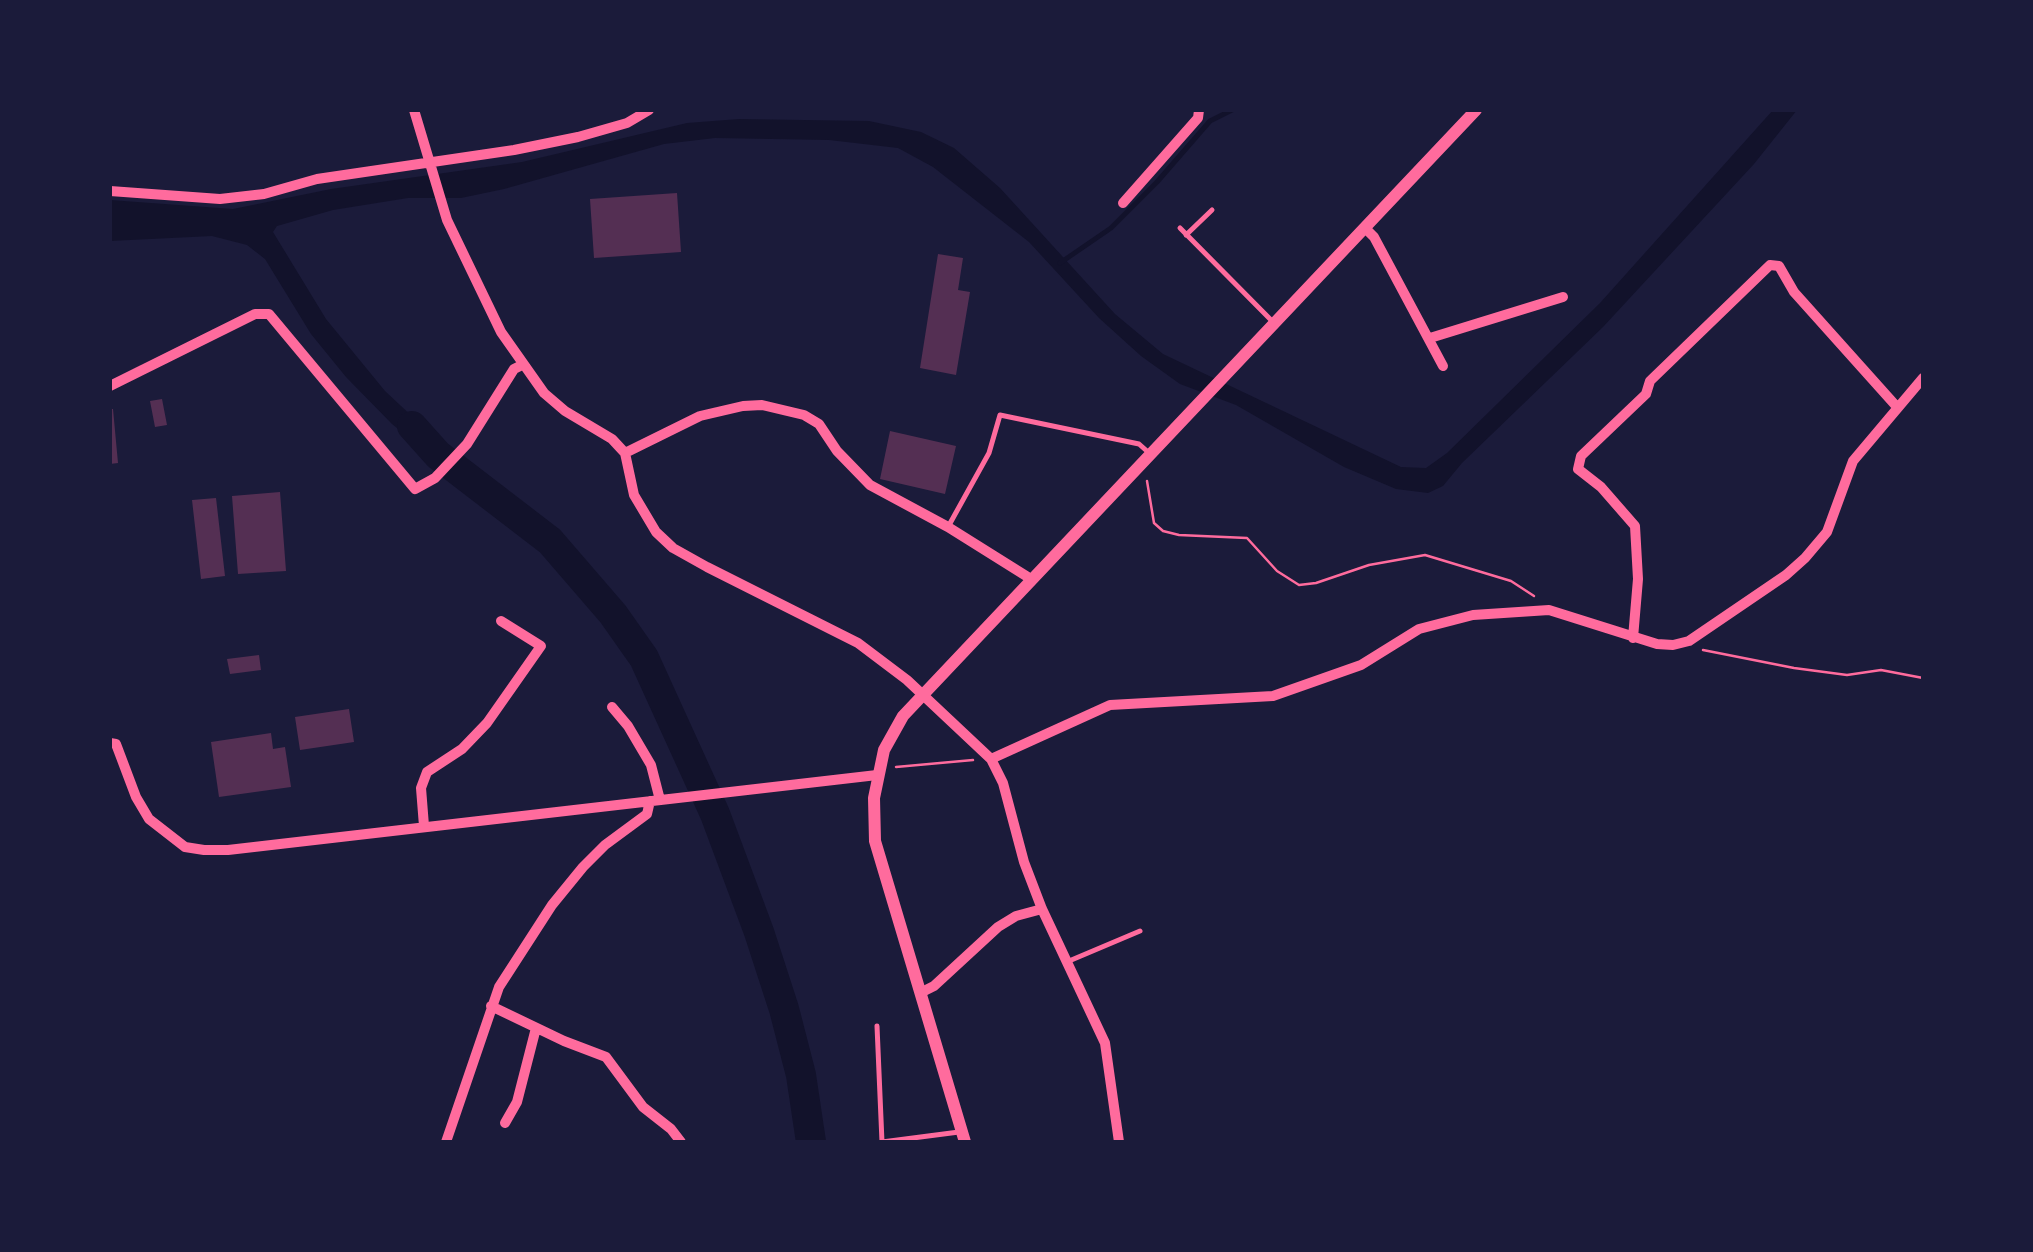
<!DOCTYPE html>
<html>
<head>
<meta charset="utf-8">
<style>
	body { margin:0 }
	#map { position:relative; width:2033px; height:1252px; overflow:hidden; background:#1b1b3a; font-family:"Varela Round",sans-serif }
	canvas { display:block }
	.frame { position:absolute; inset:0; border:112px solid #1b1b3a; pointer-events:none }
</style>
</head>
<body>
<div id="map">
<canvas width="2033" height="1252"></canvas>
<div class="frame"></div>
</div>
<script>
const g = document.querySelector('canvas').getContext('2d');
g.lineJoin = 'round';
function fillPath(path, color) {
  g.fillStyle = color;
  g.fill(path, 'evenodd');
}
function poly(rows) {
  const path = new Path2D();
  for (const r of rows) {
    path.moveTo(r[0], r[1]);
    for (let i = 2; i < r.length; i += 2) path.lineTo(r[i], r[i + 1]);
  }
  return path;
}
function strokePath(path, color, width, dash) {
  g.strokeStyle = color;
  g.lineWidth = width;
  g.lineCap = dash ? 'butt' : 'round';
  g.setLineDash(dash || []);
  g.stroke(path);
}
const water = poly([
	[1773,110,1797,110,1754,164,1603,327,1462,463,1443,486,1428,493,1396,489,1344,467,1236,405,1180,384,1141,356,1099,318,1029,242,933,167,898,148,829,140,715,138,664,144,504,189,461,198,408,198,333,210,277,226,273,232,326,319,385,391,446,448,434,458,392,424,346,377,311,334,265,259,247,245,212,236,110,241,110,200,233,209,331,189,522,162,687,123,739,119,869,121,921,132,954,148,1000,188,1115,314,1163,354,1401,467,1426,468,1447,453,1600,303]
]);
const stream = poly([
	[1060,263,1111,228,1157,182,1210,121,1232,110]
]);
const river = poly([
	[412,426,438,455,550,541,613,614,644,658,715,814,759,932,784,1009,801,1075,811,1142]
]);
const building = poly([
	[677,193,681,252,594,258,590,199],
	[938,254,963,258,958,290,970,292,956,375,920,368],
	[162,399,167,425,155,427,150,401],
	[110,409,113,409,118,463,110,464],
	[890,431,956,446,945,494,880,479],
	[280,492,286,571,238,574,232,496],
	[216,498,225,576,201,579,192,500],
	[259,655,261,670,230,674,227,659],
	[349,709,354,742,300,750,295,717],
	[271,733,273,749,285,747,291,787,219,797,211,742]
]);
const path = poly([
	[1147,481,1154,523,1163,531,1179,535,1247,538,1277,571,1299,585,1316,583,1369,565,1425,555,1511,581,1534,596],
	[1703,650,1794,668,1847,675,1881,670,1923,678],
	[896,767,973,760]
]);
const service = poly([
	[1180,228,1272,321],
	[1186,235,1212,210],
	[948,527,989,453,1000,415,1139,444,1148,452],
	[1069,961,1140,931],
	[877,1026,882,1142,959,1132]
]);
const minor = poly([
	[414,110,447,220,501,332,544,393,565,411,612,439,625,453,634,495,656,532,673,548,707,567,858,643,907,680,991,759,1003,783,1024,862,1042,909,1105,1043,1119,1142],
	[110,191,220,199,264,194,317,179,514,150,578,137,627,123,649,110],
	[1123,203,1198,118,1199,110],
	[1365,228,1374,237,1443,366],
	[1430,338,1563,297],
	[110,386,255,314,269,314,415,489,435,478,467,444,514,369,522,365],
	[625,453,700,416,743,406,762,405,804,415,819,424,837,451,870,485,948,527,1031,579],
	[1633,638,1638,579,1635,526,1601,487,1578,469,1581,456,1646,394,1650,381,1770,265,1779,266,1794,292,1897,407],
	[612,707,628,726,651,765,660,800],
	[110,743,116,744,136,797,149,819,185,847,204,850,228,850,877,775],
	[991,759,1110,705,1273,696,1361,665,1419,629,1473,615,1549,610,1657,644,1673,645,1689,641,1786,575,1805,558,1827,532,1853,461,1923,378],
	[424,826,421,788,427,772,462,749,487,723,541,646,501,621],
	[922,992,934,986,998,927,1016,916,1042,909],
	[491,1006,564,1041,606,1057,643,1107,671,1129,681,1142],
	[505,1123,517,1102,536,1028],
	[446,1142,499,987,552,905,583,867,605,845,647,814,650,801]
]);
const tertiary = poly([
	[965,1142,875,841,874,798,884,750,903,716,1476,110]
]);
fillPath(water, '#12122b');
strokePath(stream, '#12122b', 5);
strokePath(river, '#12122b', 30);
fillPath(building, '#542f53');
strokePath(path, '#ff6b9d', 2.5);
strokePath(service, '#ff6b9d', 5);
strokePath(minor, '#ff6b9d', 10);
strokePath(tertiary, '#ff6b9d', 12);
</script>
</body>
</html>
